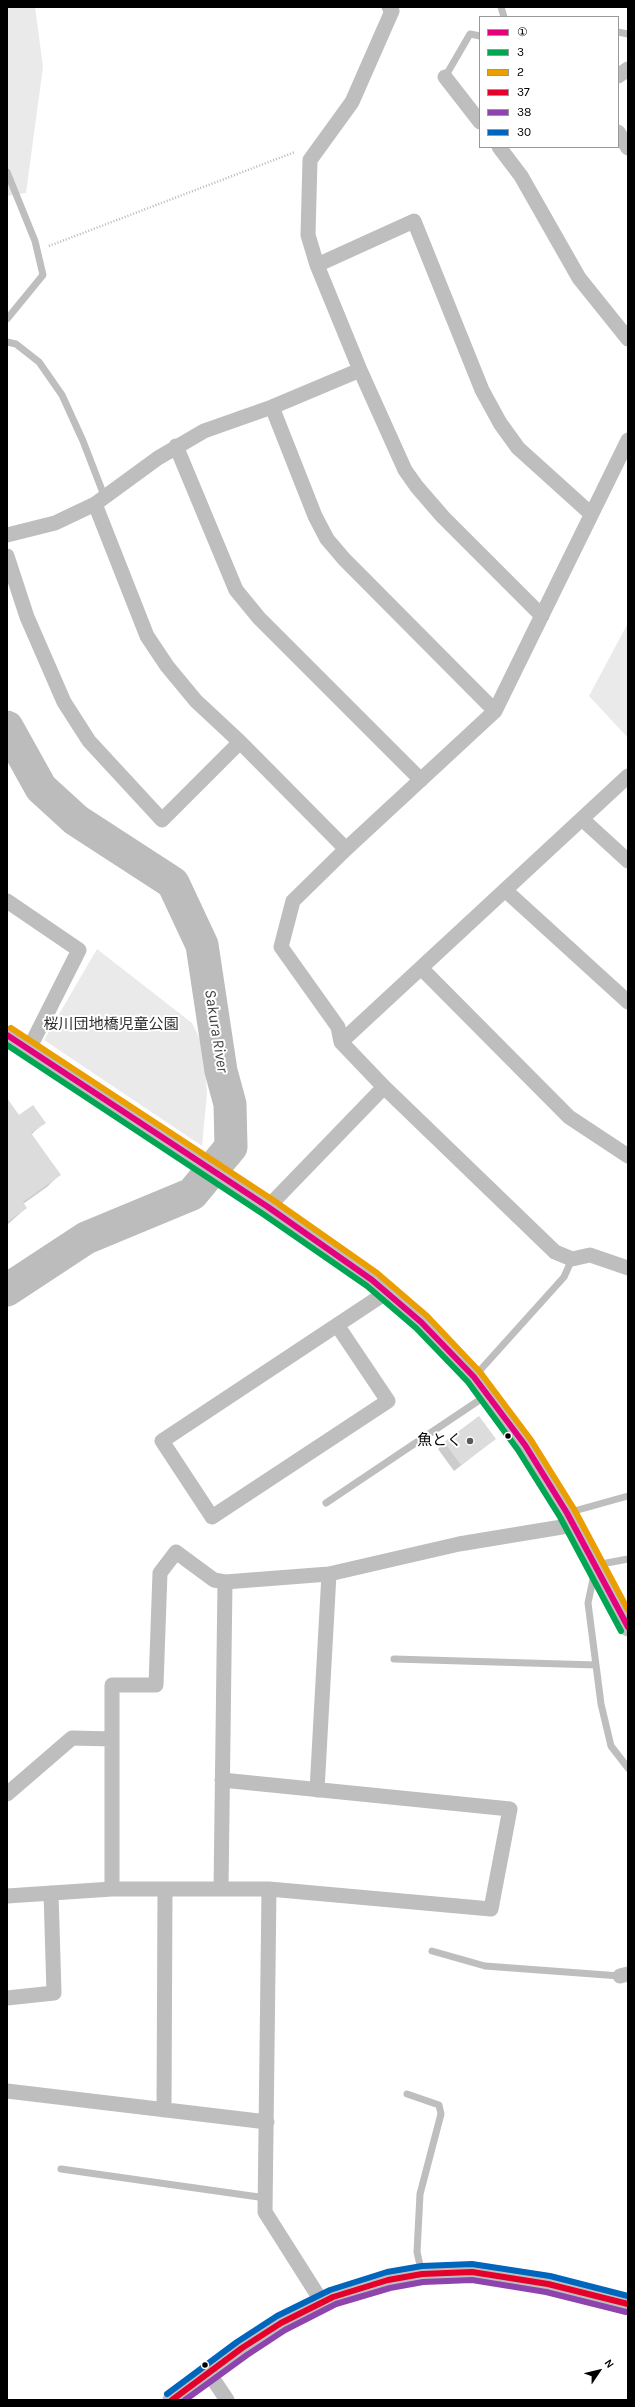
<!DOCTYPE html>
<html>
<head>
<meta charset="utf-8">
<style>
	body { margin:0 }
	#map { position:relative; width:635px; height:2407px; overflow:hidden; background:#fff; font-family:Karla,sans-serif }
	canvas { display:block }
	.frame { position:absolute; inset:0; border:8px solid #000; pointer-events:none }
	.legend { position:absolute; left:479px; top:16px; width:140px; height:132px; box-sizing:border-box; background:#fff; border:1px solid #999; margin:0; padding:5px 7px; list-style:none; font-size:12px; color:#000 }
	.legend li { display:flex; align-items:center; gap:8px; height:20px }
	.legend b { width:20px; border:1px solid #999 }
	.north { position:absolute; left:579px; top:2351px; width:40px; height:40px; -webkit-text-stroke:3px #fff; paint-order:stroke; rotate:55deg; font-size:11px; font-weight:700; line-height:16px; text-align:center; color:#000 }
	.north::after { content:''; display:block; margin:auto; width:14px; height:18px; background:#000; clip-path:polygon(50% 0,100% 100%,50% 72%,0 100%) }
</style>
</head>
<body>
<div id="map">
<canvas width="635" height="2407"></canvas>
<div class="frame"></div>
<ul class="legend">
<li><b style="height:5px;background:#e5007d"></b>①</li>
<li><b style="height:5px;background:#00a651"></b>3</li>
<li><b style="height:5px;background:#eb9e00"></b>2</li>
<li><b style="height:5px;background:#e4002b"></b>37</li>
<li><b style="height:5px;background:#8e44ad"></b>38</li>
<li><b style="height:5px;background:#0065bd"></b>30</li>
</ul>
<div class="north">N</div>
</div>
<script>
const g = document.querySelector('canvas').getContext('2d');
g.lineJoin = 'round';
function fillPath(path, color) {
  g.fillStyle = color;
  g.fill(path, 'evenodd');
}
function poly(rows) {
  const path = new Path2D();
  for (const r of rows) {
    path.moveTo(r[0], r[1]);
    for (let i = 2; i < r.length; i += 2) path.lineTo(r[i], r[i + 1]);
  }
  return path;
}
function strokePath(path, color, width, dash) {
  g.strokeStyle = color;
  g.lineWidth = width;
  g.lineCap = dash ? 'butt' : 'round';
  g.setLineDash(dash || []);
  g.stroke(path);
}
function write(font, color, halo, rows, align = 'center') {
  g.font = font + ' Karla,"Noto Sans JP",sans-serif';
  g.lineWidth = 4;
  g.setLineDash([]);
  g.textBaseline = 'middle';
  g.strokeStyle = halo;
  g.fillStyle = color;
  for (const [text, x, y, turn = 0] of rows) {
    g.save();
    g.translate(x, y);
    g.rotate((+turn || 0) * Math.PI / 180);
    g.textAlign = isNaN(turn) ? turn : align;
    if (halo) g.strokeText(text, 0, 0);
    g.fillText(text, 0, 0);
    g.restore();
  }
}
const green = poly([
	[7,7,35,7,43,67,26,193,7,196],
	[628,623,628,738,589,696],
	[97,949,192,1023,203,1045,207,1093,202,1146,44,1040]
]);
const shadow = poly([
	[7,1099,19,1116,44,1122,31,1135,60,1174,47,1187,23,1204,26,1208,7,1225],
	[495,1439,454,1471,438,1449,445,1443]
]);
const river = poly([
	[7,727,41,788,76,820,173,883,202,945,221,1071,230,1104,231,1147,192,1194,86,1238,7,1290]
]);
const building = poly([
	[7,1098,19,1115,33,1105,46,1123,31,1133,61,1175,23,1202,27,1208,7,1222],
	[479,1416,496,1439,461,1465,444,1442]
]);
const path = poly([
	[49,246,295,152]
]);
const service = poly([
	[501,7,504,17],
	[618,32,628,34],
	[445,77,470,34,480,36],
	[7,172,35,241,43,275,7,319],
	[7,342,16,344,39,362,62,395,83,441,105,498],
	[474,1377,564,1277,572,1259],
	[326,1503,487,1395],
	[567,1513,628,1496],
	[628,1559,596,1565,588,1603,601,1704,611,1746,628,1768],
	[394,1659,596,1665],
	[432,1951,485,1966,620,1976],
	[407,2094,439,2105,441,2114,420,2194,417,2252,422,2274],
	[61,2169,266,2198]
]);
const minor = poly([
	[389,7,392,11,352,102,310,160,308,235,317,265,360,370,405,470,417,487,443,517,542,616],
	[618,76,628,69],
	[445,77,480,122],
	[618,132,628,148],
	[499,147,521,176,579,278,628,339],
	[317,265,414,221,482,390,500,423,518,448,590,513],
	[272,407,315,516,327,539,344,559,495,711],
	[628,440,495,711,346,849,293,901,281,947,338,1027,341,1042,384,1087,555,1252,572,1259,590,1255,628,1268],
	[176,446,236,590,259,618,421,780],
	[95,504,147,636,167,666,196,701,240,742,346,849],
	[7,535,55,523,95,504,158,458,204,431,272,407,360,370],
	[7,556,27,617,64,702,89,741,162,820,240,742],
	[582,819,628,861],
	[505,890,628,1002],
	[7,901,79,950,29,1049],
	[421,968,569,1117,628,1156],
	[341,1042,628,776],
	[268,1207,384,1087],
	[337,1325,388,1401,212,1517,162,1441,387,1292],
	[317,1790,329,1574],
	[7,1794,72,1738,112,1739],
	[112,1889,112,1685,156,1685,160,1573,176,1552,214,1580,225,1582,329,1574,459,1544,574,1525],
	[221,1889,225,1582],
	[269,1889,265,2212,322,2302],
	[7,1896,112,1889,269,1889,491,1909,510,1809,222,1780],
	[620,1976,628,1974],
	[7,1998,54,1993,51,1893],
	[7,2091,267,2122],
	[164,2110,165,1889],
	[209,2373,227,2400]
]);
const tertiary = poly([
	[7,1035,268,1207,372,1280,421,1322,474,1377,525,1445,567,1513,628,1627],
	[172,2400,242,2348,281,2323,333,2297,388,2280,422,2274,472,2272,548,2284,628,2304]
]);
const bus1 = poly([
	[7,1035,268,1207,372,1280,421,1322,474,1377,525,1445,567,1513,628,1627]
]);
const bus2 = poly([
	[7,1045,263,1214,367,1286,416,1328,468,1382,518,1450,560,1517,621,1631]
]);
const bus3 = poly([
	[11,1028,273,1200,377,1273,427,1316,480,1372,531,1440,574,1509,628,1610]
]);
const bus4 = poly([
	[172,2400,242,2348,281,2323,333,2297,388,2280,422,2274,472,2272,548,2284,628,2304]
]);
const bus5 = poly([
	[185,2400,247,2355,285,2330,336,2304,390,2288,423,2282,472,2280,546,2292,626,2312]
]);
const bus6 = poly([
	[167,2394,237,2342,277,2316,330,2290,387,2272,422,2266,472,2264,550,2276,628,2296]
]);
const markers = [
	[508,1436,3.5,"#000"],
	[470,1441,4,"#595959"],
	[205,2365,3.5,"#000"]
];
const parkNames = [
	["桜川団地橋児童公園",111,1025]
];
const poiNames = [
	["魚とく",462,1441]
];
const waterNames = [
	["Sakura River",216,1031,81]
];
fillPath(green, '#eaeaea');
fillPath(shadow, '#0003');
strokePath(river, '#bcbcbc', 33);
fillPath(building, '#dcdcdc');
strokePath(path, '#b8b8b8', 2.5, [1, 2]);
strokePath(service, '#bebebe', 7);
strokePath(minor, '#bebebe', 15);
strokePath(tertiary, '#bebebe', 19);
strokePath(bus1, '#e5007d', 6);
strokePath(bus2, '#00a651', 6);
strokePath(bus3, '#eb9e00', 6);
strokePath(bus4, '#e4002b', 6);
strokePath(bus5, '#8e44ad', 6);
strokePath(bus6, '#0065bd', 6);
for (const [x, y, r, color] of markers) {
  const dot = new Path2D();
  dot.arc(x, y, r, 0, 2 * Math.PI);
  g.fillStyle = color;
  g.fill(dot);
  strokePath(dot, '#fff', 1.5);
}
write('15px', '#2f2f2f', '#fff', parkNames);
write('15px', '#000', '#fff', poiNames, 'right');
write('italic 16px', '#404040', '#fff', waterNames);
</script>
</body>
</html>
